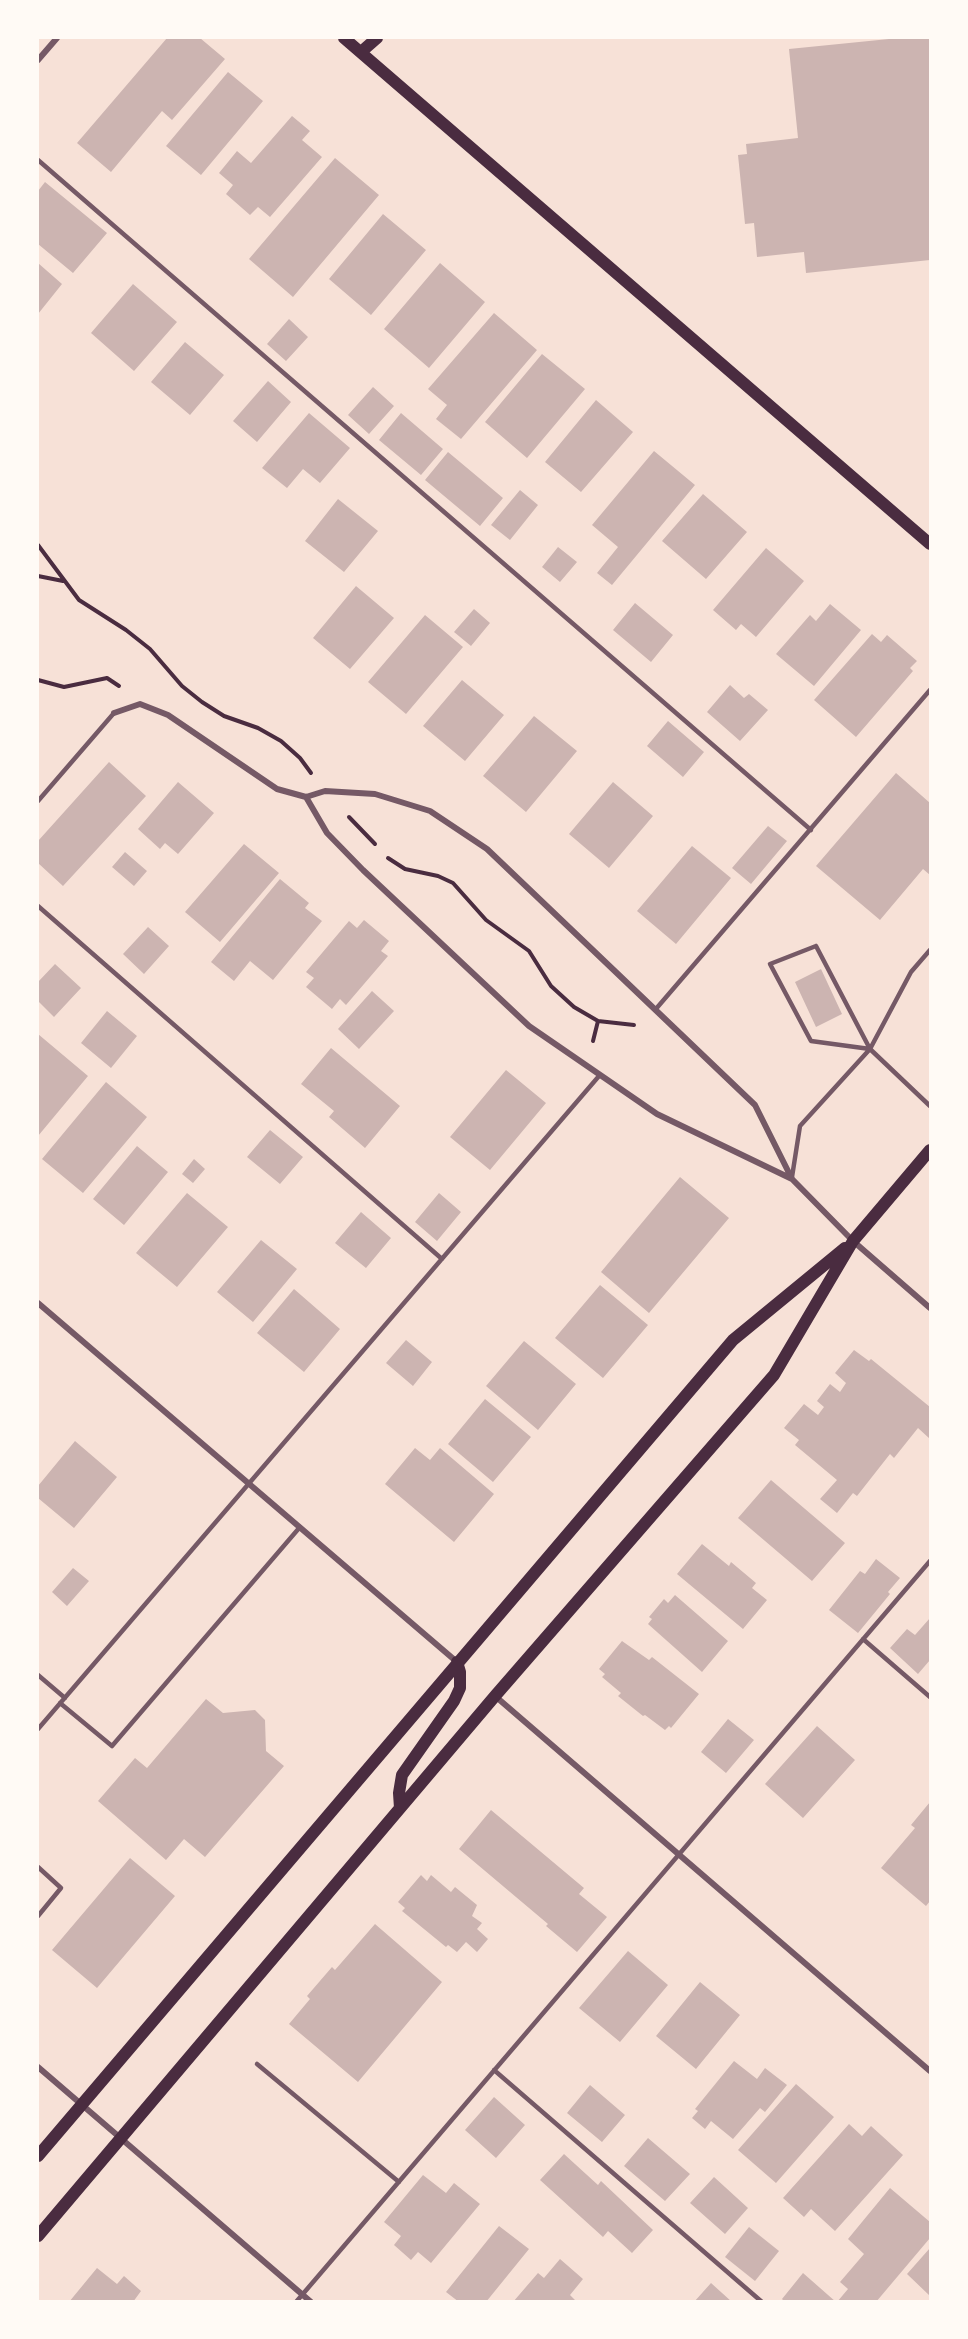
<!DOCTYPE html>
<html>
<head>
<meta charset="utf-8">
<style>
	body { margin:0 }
	#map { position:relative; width:968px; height:2339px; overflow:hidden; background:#f7e1d7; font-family:"Fira Sans Condensed",sans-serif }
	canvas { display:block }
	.frame { position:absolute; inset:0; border:39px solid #fffaf5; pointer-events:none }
</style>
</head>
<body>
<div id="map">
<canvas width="968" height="2339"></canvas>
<div class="frame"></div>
</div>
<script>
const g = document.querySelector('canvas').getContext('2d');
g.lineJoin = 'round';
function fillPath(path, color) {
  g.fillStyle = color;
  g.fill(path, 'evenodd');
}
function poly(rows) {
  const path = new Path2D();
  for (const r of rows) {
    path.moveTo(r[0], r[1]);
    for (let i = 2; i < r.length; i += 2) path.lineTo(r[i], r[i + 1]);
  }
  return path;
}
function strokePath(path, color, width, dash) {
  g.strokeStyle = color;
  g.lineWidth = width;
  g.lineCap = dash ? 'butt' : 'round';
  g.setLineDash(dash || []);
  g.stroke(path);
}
const building = poly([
	[167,38,200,38,225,59,172,120,162,111,111,172,77,143],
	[899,38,930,38,930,260,806,273,804,252,757,257,754,223,745,224,738,155,747,154,746,144,798,138,789,49],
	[228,72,263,101,201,175,166,146],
	[292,116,310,131,302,140,322,157,270,217,258,207,250,215,226,194,233,185,219,173,237,151,251,163],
	[335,158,379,195,293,297,249,259],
	[45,182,107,233,73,273,38,244,38,191],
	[383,214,426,250,371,315,329,279],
	[38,263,62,284,38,314],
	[440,263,485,302,429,368,384,329],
	[133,284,177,322,134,371,91,333],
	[494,313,537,350,461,439,436,419,447,405,428,389],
	[289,319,308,337,286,361,267,344],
	[185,342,224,375,190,415,151,382],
	[542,354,585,389,527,458,485,422],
	[268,381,291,402,257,442,233,421],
	[373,387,394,406,369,434,348,415],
	[596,400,633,432,581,492,545,462],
	[309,413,350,448,320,483,303,469,287,488,262,468],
	[401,413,443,449,421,475,379,440],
	[654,451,695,485,612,585,597,573,618,547,592,525],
	[448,452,503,498,480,526,425,480],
	[520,490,538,505,510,540,491,525],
	[703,494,747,532,706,579,662,541],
	[338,499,378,531,344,572,305,541],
	[558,547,577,562,560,582,542,567],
	[766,548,804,581,756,637,741,624,736,630,713,610],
	[356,586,394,618,350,669,313,638],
	[635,603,673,635,651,662,613,630],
	[830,604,861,630,814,686,776,654,810,615,816,621],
	[474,609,490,623,471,646,454,632],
	[425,615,463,647,406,714,368,682],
	[872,634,881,642,887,635,917,661,910,668,913,671,856,737,814,700],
	[462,680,504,715,465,761,423,726],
	[730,685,744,698,749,694,768,710,740,741,707,712],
	[534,716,577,751,526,812,483,776],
	[668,721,704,752,683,777,647,746],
	[109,762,146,796,63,886,38,863,38,841],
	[896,773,930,803,930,875,923,869,880,920,816,866],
	[178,782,214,813,178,854,165,843,160,849,138,829],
	[613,782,653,816,609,868,569,834],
	[768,826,787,841,751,884,732,868],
	[244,844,279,873,220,942,185,912],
	[692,846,731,878,676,944,637,911],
	[125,852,147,871,134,886,112,867],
	[280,879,309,903,305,908,322,921,273,980,250,961,234,981,211,962],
	[364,920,389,941,381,951,388,956,346,1005,340,999,332,1009,306,987,314,978,306,972,349,921,357,928],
	[148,927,169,946,144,974,123,954],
	[55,964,81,988,54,1017,38,1001,38,982],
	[821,969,842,1014,816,1027,795,982],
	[372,991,394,1011,359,1049,338,1029],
	[107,1011,137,1036,111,1068,81,1043],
	[38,1034,88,1076,38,1136],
	[331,1048,400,1106,365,1148,329,1117,334,1111,301,1084],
	[506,1070,546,1103,490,1170,450,1137],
	[106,1082,147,1117,83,1193,42,1159],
	[270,1130,303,1157,280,1184,247,1157],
	[137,1146,168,1172,124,1225,93,1199],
	[194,1159,205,1169,193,1183,182,1174],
	[680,1177,729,1218,649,1313,601,1272],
	[187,1193,228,1227,177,1287,136,1253],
	[439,1193,461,1212,437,1241,415,1222],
	[361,1212,391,1238,366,1268,335,1243],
	[261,1240,297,1269,253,1322,217,1292],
	[600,1285,648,1325,603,1378,555,1338],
	[294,1289,340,1329,304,1372,257,1333],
	[406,1340,432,1362,413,1386,386,1363],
	[524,1341,576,1384,538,1430,486,1386],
	[854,1350,869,1361,871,1359,930,1407,930,1439,918,1428,894,1458,890,1454,857,1496,853,1493,837,1513,820,1499,837,1480,795,1445,799,1440,784,1428,804,1404,818,1415,824,1407,817,1401,830,1384,840,1392,846,1383,835,1373],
	[485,1399,531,1437,493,1482,448,1444],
	[75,1441,117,1477,74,1528,38,1498,38,1486],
	[415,1448,430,1460,440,1448,494,1494,454,1542,385,1484],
	[771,1480,845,1543,812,1581,738,1518],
	[702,1544,729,1566,731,1562,756,1583,752,1588,767,1600,743,1629,677,1574],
	[876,1559,900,1578,888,1592,890,1594,858,1633,829,1610,860,1571,865,1574],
	[73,1568,89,1581,67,1606,52,1592],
	[675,1595,728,1641,702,1672,648,1624,652,1619,649,1617,664,1599,668,1603],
	[930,1618,930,1660,918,1674,890,1648,907,1629,915,1635],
	[622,1641,649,1660,652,1657,699,1694,671,1728,669,1726,665,1730,645,1715,643,1716,618,1696,621,1693,602,1677,605,1674,599,1669],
	[206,1699,223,1713,255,1710,265,1720,266,1751,284,1766,205,1857,184,1839,166,1860,98,1801,135,1758,147,1768],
	[728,1719,754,1740,726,1773,701,1752],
	[817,1726,855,1760,803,1818,765,1784],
	[930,1802,930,1901,926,1906,881,1868,915,1828,911,1825],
	[491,1810,584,1888,579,1894,607,1917,577,1952,546,1926,548,1924,459,1849],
	[130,1858,175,1896,97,1988,52,1950],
	[421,1875,427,1881,431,1875,451,1892,455,1887,477,1905,472,1916,482,1923,477,1929,488,1939,477,1952,466,1942,457,1952,448,1945,446,1947,402,1911,405,1908,398,1902],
	[375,1924,442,1982,358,2082,289,2024,310,1999,307,1996,332,1967,335,1970],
	[628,1951,668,1985,620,2042,579,2008],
	[700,1982,740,2015,696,2069,656,2036],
	[734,2061,757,2079,765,2068,787,2085,765,2112,760,2108,733,2139,711,2121,705,2129,692,2118,698,2111,695,2109],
	[796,2084,834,2117,776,2183,738,2150],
	[590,2085,625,2115,602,2142,567,2113],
	[494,2097,525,2125,496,2158,465,2130],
	[849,2124,862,2136,871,2126,903,2155,835,2231,811,2209,804,2217,783,2198],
	[648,2138,690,2174,665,2201,624,2166],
	[564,2154,598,2185,601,2181,653,2230,632,2253,608,2231,603,2237,540,2180],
	[423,2175,446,2193,454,2183,480,2204,431,2263,418,2252,411,2260,394,2245,401,2236,384,2222],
	[714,2177,748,2208,725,2234,690,2203],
	[890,2188,930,2222,930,2238,876,2302,837,2302,848,2289,840,2282,864,2254,848,2239],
	[499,2226,529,2249,486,2302,459,2302,446,2292],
	[749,2227,779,2251,755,2281,725,2257],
	[930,2248,930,2296,907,2274],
	[560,2259,583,2279,570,2295,577,2302,513,2302,538,2273,544,2278],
	[97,2268,117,2284,124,2276,141,2291,133,2302,69,2302],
	[803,2273,836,2302,785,2302,782,2299],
	[711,2283,732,2302,694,2302]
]);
const path = poly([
	[38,545,79,600,126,630,150,649,182,686,202,702,224,716,258,728,281,741,300,758,311,773],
	[38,576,63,581],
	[38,680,64,687,107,678,119,686],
	[349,817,375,844],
	[388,858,405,869,438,876,453,883,486,920,529,951,551,986,574,1007,598,1021,634,1025],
	[593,1041,598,1021]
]);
const service = poly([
	[38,160,811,830],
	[38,801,114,713],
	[38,906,442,1259],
	[816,946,870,1049,811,1041,770,964,816,946],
	[930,950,911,972,870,1049,930,1106],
	[655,1010,930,690],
	[792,1177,800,1126,870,1049],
	[863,1639,930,1697],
	[38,1675,65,1698],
	[60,1703,112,1746,300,1527],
	[38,1729,599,1076],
	[38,1867,61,1888,38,1916],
	[257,2064,399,2182],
	[494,2070,762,2302],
	[296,2302,930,1561]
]);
const minor = poly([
	[38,60,57,38],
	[114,713,140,704,168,715,277,789,306,797,325,791,375,794,430,811,487,849,755,1105,792,1179,853,1241,930,1308],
	[306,797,327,833,363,870,529,1026,657,1114,792,1179],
	[38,1303,457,1662],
	[495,1696,930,2071],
	[38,2067,311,2302]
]);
const secondary = poly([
	[344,38,930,544],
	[361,52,377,38],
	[400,1808,399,1793,402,1775,454,1701,460,1688,460,1672,457,1662],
	[38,2156,733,1340,845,1248],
	[38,2236,495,1696,774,1375,853,1241,930,1150]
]);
fillPath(building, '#ccb4b1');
strokePath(path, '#4a2c40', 4);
strokePath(service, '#755966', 4.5);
strokePath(minor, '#755966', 6);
strokePath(secondary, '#4a2c40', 12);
</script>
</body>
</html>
